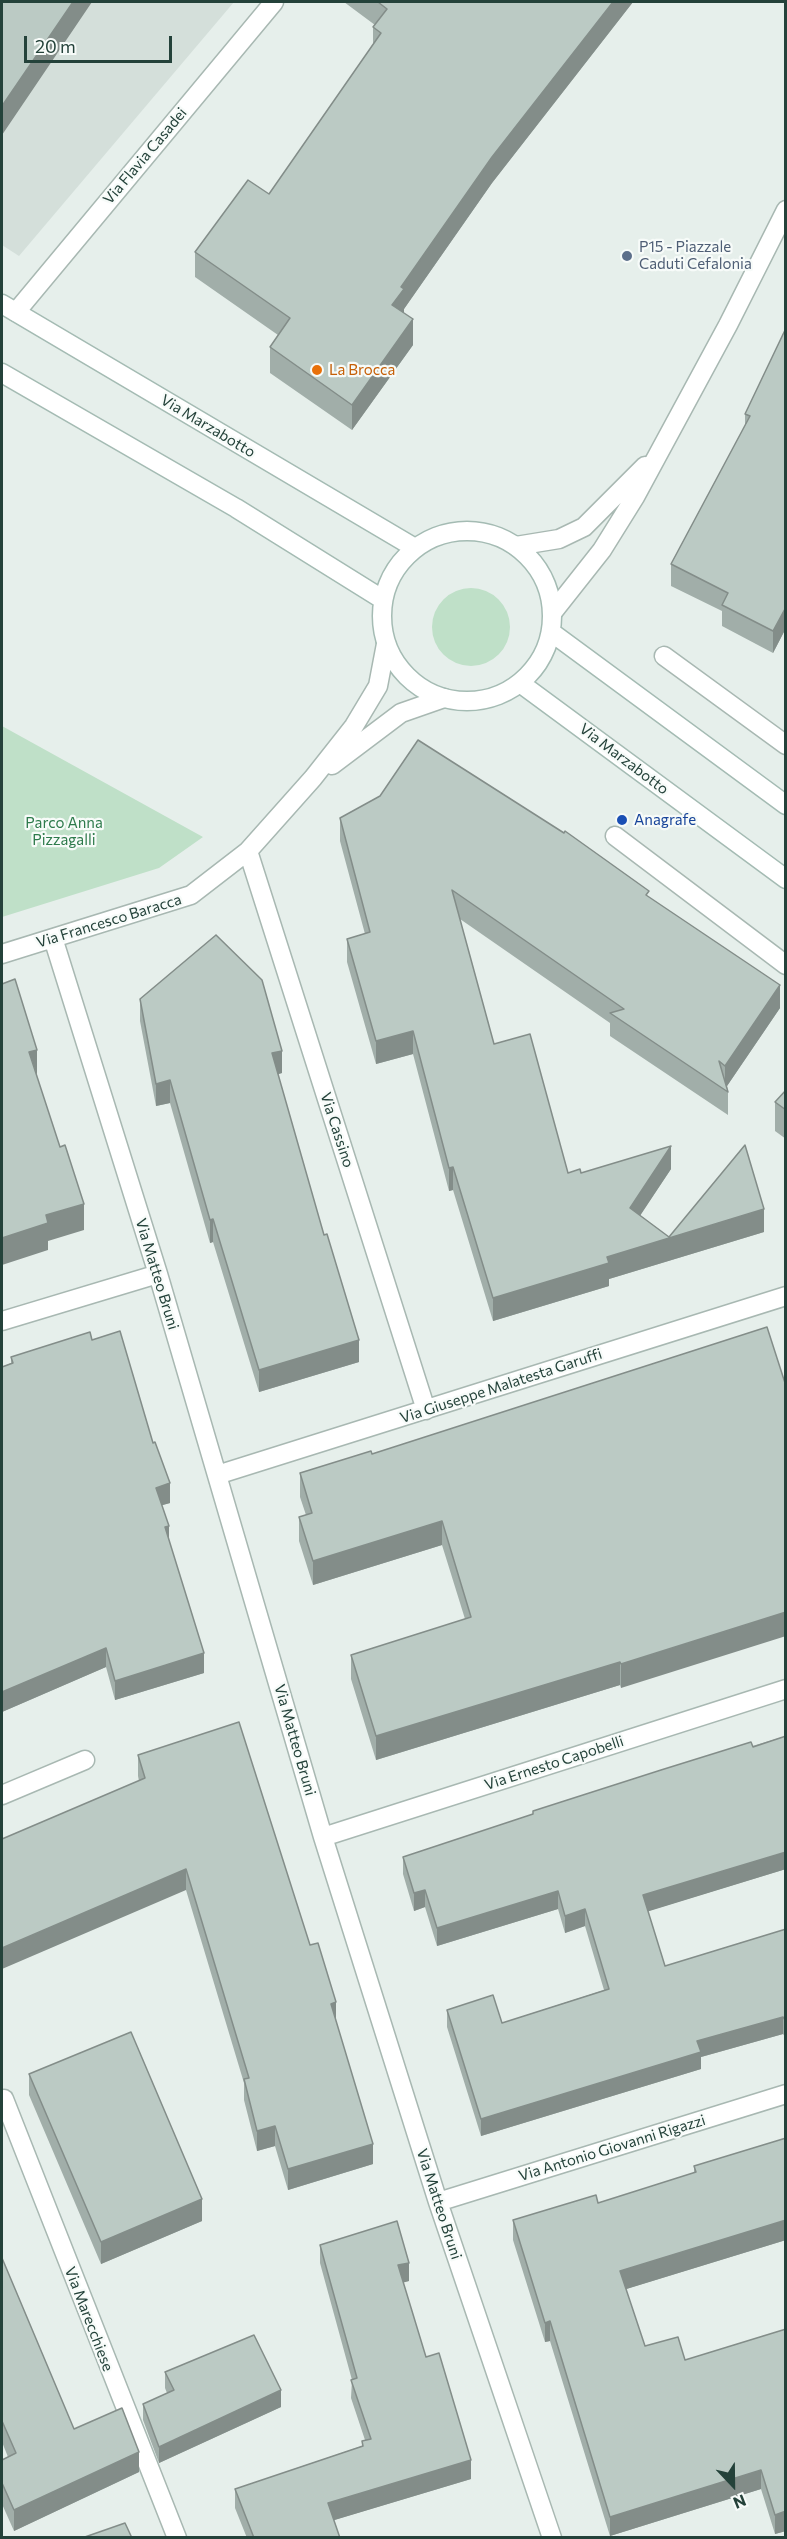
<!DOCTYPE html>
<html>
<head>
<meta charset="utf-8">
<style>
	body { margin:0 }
	#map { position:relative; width:787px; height:2539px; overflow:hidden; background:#e6efeb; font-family:Commissioner,sans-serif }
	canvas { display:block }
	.frame { position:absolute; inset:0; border:3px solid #24423a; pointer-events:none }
	.north { position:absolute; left:703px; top:2455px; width:60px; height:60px; -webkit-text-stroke:4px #f7fbf9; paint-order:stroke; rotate:158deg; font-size:16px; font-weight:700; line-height:24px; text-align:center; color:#24423a }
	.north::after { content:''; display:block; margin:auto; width:21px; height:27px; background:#24423a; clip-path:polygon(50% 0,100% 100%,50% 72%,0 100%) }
	.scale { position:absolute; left:24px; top:36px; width:148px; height:27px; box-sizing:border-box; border:3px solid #24423a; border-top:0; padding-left:8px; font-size:18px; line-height:21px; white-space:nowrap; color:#24423a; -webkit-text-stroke:4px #f7fbf9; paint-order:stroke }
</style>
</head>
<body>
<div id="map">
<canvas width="787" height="2539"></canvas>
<div class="frame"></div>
<div class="north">N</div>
<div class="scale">20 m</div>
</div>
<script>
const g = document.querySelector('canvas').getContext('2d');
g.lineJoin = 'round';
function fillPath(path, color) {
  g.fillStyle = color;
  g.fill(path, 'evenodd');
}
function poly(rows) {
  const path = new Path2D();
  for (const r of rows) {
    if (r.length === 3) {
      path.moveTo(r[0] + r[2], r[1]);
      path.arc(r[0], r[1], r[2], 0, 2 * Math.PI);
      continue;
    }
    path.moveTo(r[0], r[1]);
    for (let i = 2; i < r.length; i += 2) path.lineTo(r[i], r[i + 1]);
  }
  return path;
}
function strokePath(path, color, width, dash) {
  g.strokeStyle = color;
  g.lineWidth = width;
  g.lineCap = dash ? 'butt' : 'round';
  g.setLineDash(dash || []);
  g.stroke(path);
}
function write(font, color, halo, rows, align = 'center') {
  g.font = font + ' Commissioner,sans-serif';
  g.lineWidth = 4.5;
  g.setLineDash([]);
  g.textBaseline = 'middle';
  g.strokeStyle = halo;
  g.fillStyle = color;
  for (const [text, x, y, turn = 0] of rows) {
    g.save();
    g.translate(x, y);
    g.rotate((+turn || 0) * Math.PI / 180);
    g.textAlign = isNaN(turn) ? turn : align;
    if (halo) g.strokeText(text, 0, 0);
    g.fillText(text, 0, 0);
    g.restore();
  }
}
const built = poly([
	[2,2,234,2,19,256,2,245]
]);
const green = poly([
	[471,627,39],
	[2,726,203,837,159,868,2,917]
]);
const street = poly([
	[16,312,274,2],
	[516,546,559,539,584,527,645,466],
	[553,612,602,550,635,497,728,325,786,210],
	[664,656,786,745],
	[332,765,401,713,444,698],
	[615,836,786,965],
	[248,851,426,1410],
	[53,938,158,1274,323,1837,438,2202,552,2538],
	[2,954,191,895,248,851,313,778,354,726,378,686,386,644],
	[2,1321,158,1274],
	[217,1475,786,1296],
	[2,1795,85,1760],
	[323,1837,786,1689],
	[4,2099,177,2538],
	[438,2202,786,2094]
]);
const secondary = poly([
	[2,304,415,548],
	[2,373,236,508,382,599],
	[467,616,85],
	[551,632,786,805],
	[520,683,786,879]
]);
const wall = poly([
	[344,2,633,2,492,183,404,309,404,313,413,345,352,430,270,373,270,347,278,335,195,277,195,252,269,194,373,45,373,27,375,25],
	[786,328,786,628,773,653,722,626,722,611,671,586,671,564,745,426,745,414],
	[340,818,649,897,780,1008,727,1086,728,1092,728,1115,610,1036,610,1023,460,919,494,1044,568,1173,671,1169,640,1215,669,1237,764,1232,609,1279,609,1286,493,1321,453,1190,449,1191,413,1054,376,1064,347,962,347,939,365,934,340,841],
	[140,999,282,1073,278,1074,359,1362,259,1392,213,1242,210,1243,170,1103,156,1106,140,1021],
	[786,1090,786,1139,775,1131,775,1102],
	[767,1327,621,1688,620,1685,376,1760,351,1679,351,1655,465,1619,442,1545,313,1585,299,1541,299,1517,306,1515,300,1497,300,1473,372,1454],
	[92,1340,170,1503,162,1505,169,1541,204,1673,115,1700,106,1667,2,1712,2,1367,11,1363,11,1357],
	[786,1736,786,1869,648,1911,665,1966,786,1929,786,2038,783,2034,701,2057,701,2069,481,2136,447,2027,447,2010,502,2023,604,1990,585,1926,565,1933,558,1909,437,1946,425,1907,414,1911,403,1874,403,1857,533,1814,533,1811],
	[138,1755,310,1945,336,2022,373,2164,288,2190,275,2146,257,2151,244,2100,244,2083,186,1890,139,1781,138,1776],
	[29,2074,202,2221,101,2264,29,2095],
	[786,2138,786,2240,626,2289,645,2346,685,2360,786,2329,786,2531,775,2534,761,2489,610,2536,550,2341,545,2342,513,2240,513,2220,598,2203,694,2173,694,2166],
	[320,2245,409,2281,403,2282,426,2357,471,2479,334,2520,340,2538,247,2538,235,2508,235,2489,362,2446,362,2441,365,2440,351,2398,352,2380,320,2263],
	[2,2258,74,2429,139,2472,14,2531,2,2504,2,2460,8,2457,2,2442],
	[165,2372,281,2407,159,2463,143,2420,143,2404,167,2393,165,2388]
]);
const shadedWall = poly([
	[73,2,92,2,2,135,2,106],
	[613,2,633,2,492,183,404,309,404,315,392,305,401,287,492,157],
	[413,319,413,345,352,430,352,405],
	[786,607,786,628,773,653,773,631],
	[780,985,780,1008,725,1089,725,1066],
	[413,1031,413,1054,376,1064,376,1041],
	[37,1050,37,1076,29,1052],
	[282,1051,282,1073,272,1076,272,1053],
	[170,1080,170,1103,156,1106,156,1084],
	[671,1146,671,1169,630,1231,630,1208],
	[453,1167,453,1190,449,1191,449,1168],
	[84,1204,84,1230,48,1241,48,1250,2,1265,2,1238,46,1215],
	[764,1209,764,1232,609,1279,609,1286,493,1321,493,1298,607,1257],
	[213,1219,213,1242,210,1243,210,1220],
	[359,1340,359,1362,259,1392,259,1370],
	[170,1483,170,1503,156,1507,156,1488],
	[442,1521,442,1545,313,1585,313,1561],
	[169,1526,169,1546,165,1527],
	[786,1612,786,1636,621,1688,621,1664],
	[106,1648,106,1667,2,1712,2,1692],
	[204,1653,204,1673,115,1700,115,1681],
	[620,1662,620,1685,376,1760,376,1736],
	[786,1852,786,1869,643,1913,643,1895],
	[186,1869,186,1890,2,1969,2,1948],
	[425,1890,425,1907,414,1911,414,1893],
	[558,1891,558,1909,437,1946,437,1928],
	[585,1909,585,1926,565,1933,565,1916],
	[336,2002,336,2023,331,2004],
	[783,2017,783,2034,701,2057,701,2069,481,2136,481,2119,697,2041],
	[275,2126,275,2146,257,2151,257,2131],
	[373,2144,373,2164,288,2190,288,2169],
	[202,2199,202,2221,101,2264,101,2242],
	[786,2220,786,2240,620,2291,620,2271],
	[409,2263,409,2281,398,2284,398,2265],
	[550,2321,550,2341,545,2342,545,2323],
	[281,2390,281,2407,159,2463,159,2447],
	[139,2452,139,2472,14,2531,14,2510],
	[471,2460,471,2479,328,2522,328,2503],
	[761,2470,761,2489,610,2536,610,2517],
	[786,2511,786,2531,775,2534,775,2515]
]);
const building = poly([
	[2,2,73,2,2,106,2,2],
	[378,2,613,2,492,157,401,287,404,289,392,305,413,319,352,405,270,347,290,318,195,252,248,180,269,194,381,33,373,27,387,9,378,2],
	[786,328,786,607,773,631,722,605,728,593,671,564,750,416,745,414,786,328],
	[418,740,564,833,565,831,649,891,646,895,780,985,725,1066,719,1061,728,1092,610,1013,624,1009,452,890,494,1044,530,1034,568,1173,580,1169,581,1173,671,1146,630,1208,669,1237,745,1145,764,1209,607,1257,609,1263,493,1298,453,1167,449,1168,413,1031,376,1041,347,939,370,932,340,818,380,796,418,740],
	[216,935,262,980,282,1051,272,1053,324,1235,327,1234,359,1340,259,1370,213,1219,210,1220,170,1080,156,1084,140,999,216,935],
	[15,979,37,1050,29,1052,60,1147,65,1145,84,1204,46,1215,48,1223,2,1238,2,984,15,979],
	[786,1090,786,1110,775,1102,786,1090],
	[767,1327,786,1386,786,1612,621,1664,620,1662,376,1736,351,1655,471,1617,442,1521,313,1561,299,1517,312,1513,300,1473,371,1451,372,1454,767,1327],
	[120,1331,153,1443,155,1442,170,1483,156,1488,169,1526,165,1527,204,1653,115,1681,106,1648,2,1692,2,1367,13,1363,11,1357,90,1332,92,1340,120,1331],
	[239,1722,310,1945,318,1943,336,2002,331,2004,373,2144,288,2169,275,2126,257,2131,244,2079,249,2078,186,1869,2,1948,2,1839,145,1778,138,1755,239,1722],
	[786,1736,786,1852,643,1895,665,1966,786,1929,786,2021,783,2017,697,2041,701,2052,481,2119,447,2010,493,1995,502,2023,609,1989,585,1909,565,1916,558,1891,437,1928,425,1890,414,1893,403,1857,533,1814,533,1811,661,1770,751,1742,753,1747,786,1736],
	[131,2032,202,2199,101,2242,29,2074,131,2032],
	[786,2138,786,2220,620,2271,645,2346,678,2337,685,2360,786,2329,786,2511,775,2515,761,2470,610,2517,550,2321,545,2323,513,2220,596,2195,598,2203,696,2172,694,2166,786,2138],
	[397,2221,409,2263,398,2265,426,2357,439,2353,471,2460,328,2503,340,2538,254,2538,235,2489,363,2446,362,2441,371,2439,351,2380,357,2378,320,2245,397,2221],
	[2,2258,74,2429,122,2408,139,2452,14,2510,2,2483,2,2460,16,2453,2,2421,2,2258],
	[254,2335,281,2390,159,2447,143,2404,174,2390,165,2372,254,2335],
	[125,2523,132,2538,82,2538,125,2523]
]);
const markers = [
	[627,256,6,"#5c6f8a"],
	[317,370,6,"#e8710a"],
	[622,820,6,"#1a4fb4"]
];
const streetNames = [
	["Via Flavia Casadei",145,156,-50],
	["Via Marzabotto",208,426,31],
	["Via Marzabotto",624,759,37],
	["Via Francesco Baracca",109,921,-17],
	["Via Cassino",337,1130,72],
	["Via Matteo Bruni",157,1274,73],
	["Via Giuseppe Malatesta Garuffi",501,1386,-18],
	["Via Matteo Bruni",295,1740,74],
	["Via Ernesto Capobelli",554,1763,-18],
	["Via Antonio Giovanni Rigazzi",612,2148,-17],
	["Via Matteo Bruni",439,2204,72],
	["Via Marecchiese",89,2319,69]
];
const serviceNames = [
	["P15 - Piazzale",639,247],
	["Caduti Cefalonia",639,264]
];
const foodNames = [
	["La Brocca",329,370]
];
const transitNames = [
	["Anagrafe",634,820]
];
const parkNames = [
	["Parco Anna",64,823],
	["Pizzagalli",64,840]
];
fillPath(built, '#d4dfda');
fillPath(green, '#bfe0c8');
strokePath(street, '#a8b8b2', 21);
strokePath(secondary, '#a4bbb3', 21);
strokePath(street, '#fff', 18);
strokePath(secondary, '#fff', 18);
fillPath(wall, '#a1aea9');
fillPath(shadedWall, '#838d89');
fillPath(building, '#bbcac4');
strokePath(building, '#838d89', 1.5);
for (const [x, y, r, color] of markers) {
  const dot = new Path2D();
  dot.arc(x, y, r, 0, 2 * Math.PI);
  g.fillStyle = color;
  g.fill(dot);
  strokePath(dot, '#f7fbf9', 2);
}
write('15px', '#24423a', '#f7fbf9', streetNames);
write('15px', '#4e5e75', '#f7fbf9', serviceNames, 'left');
write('15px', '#c56008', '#f7fbf9', foodNames, 'left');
write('15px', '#164399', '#f7fbf9', transitNames, 'left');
write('15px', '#2d7a4b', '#f7fbf9', parkNames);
</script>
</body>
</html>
